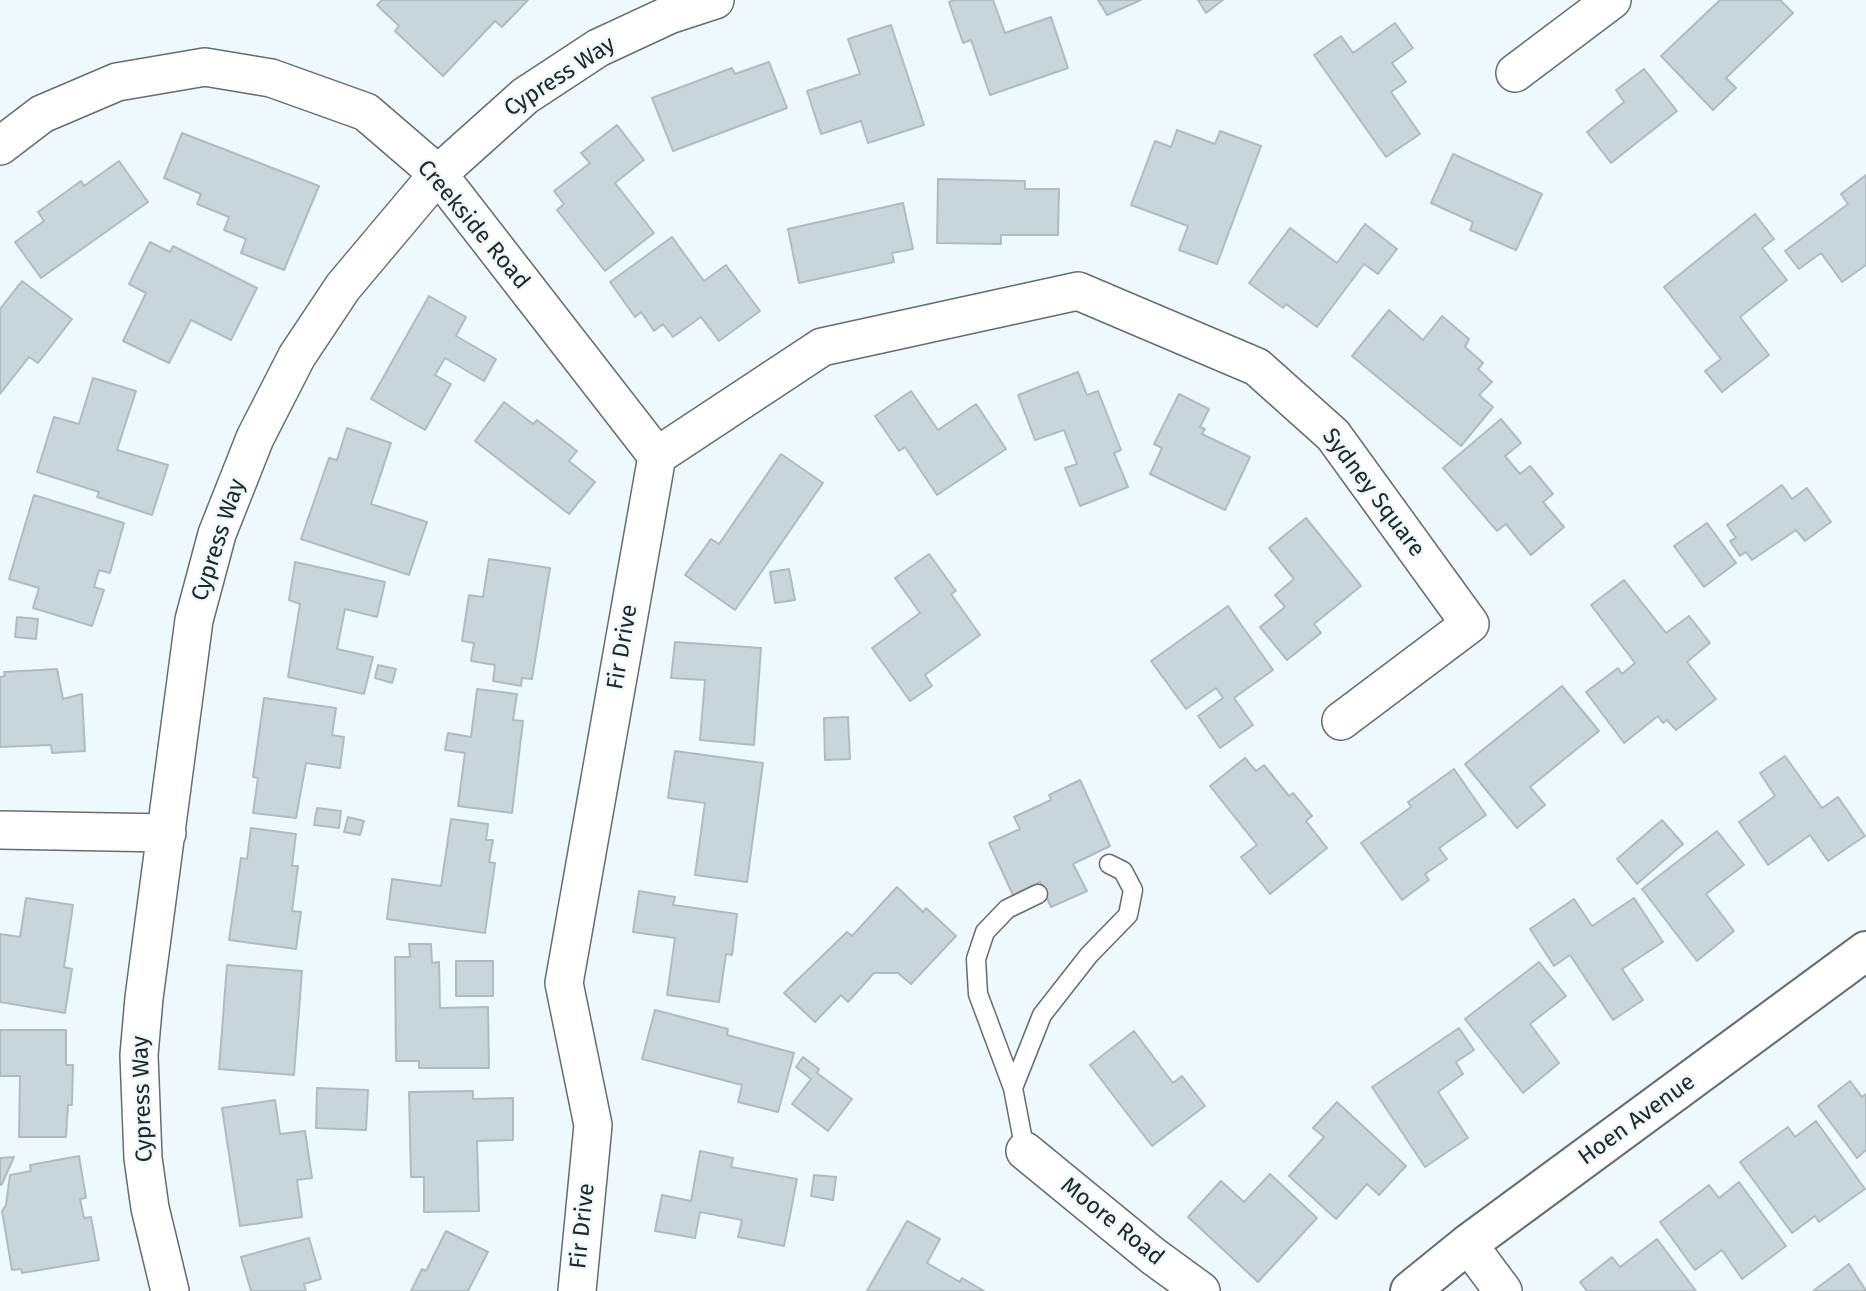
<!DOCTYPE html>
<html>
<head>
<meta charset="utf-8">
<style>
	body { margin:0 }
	canvas { display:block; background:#eef9fe }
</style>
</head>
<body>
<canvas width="1866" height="1291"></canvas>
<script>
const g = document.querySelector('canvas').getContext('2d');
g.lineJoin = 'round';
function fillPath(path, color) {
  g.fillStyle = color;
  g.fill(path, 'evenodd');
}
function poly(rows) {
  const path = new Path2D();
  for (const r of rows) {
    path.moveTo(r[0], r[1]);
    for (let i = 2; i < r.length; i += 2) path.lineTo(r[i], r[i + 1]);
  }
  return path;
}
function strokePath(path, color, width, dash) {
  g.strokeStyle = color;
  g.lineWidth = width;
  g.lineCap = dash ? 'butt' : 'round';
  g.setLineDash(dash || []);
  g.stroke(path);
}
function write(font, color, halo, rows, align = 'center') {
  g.font = font + ' "Fira Sans",sans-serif';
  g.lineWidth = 5;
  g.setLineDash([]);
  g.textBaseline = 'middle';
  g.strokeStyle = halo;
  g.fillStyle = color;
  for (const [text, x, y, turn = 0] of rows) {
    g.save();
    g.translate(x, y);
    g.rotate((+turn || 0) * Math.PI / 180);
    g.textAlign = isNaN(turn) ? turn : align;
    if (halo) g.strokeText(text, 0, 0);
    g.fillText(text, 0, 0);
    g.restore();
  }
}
const building = poly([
	[382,0,528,0,502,27,495,21,443,76,395,31,399,26,377,5,382,0],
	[954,0,993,0,1005,33,1051,17,1068,68,990,95,971,40,963,43,949,2,954,0],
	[1098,0,1141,0,1107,15,1098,0],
	[1198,0,1223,0,1206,13,1198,0],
	[1720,0,1780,0,1793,13,1726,78,1736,88,1713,110,1661,56,1720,0],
	[1395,23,1413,48,1392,63,1406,82,1391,92,1420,134,1386,157,1314,55,1341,36,1353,53,1395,23],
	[891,25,924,125,868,143,861,121,821,134,807,91,860,74,848,39,891,25],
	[769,62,787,108,673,151,652,98,732,68,735,74,769,62],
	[1644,69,1677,111,1611,163,1587,132,1624,102,1616,90,1644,69],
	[617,125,644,160,615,183,654,233,605,271,557,210,564,204,554,191,590,163,581,153,617,125],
	[1177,130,1215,144,1220,131,1261,146,1217,264,1179,250,1188,226,1131,205,1155,141,1171,147,1177,130],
	[182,133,319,186,284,270,241,253,246,239,224,230,229,217,197,204,201,194,164,178,182,133],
	[1453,154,1542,194,1516,250,1470,230,1473,222,1431,203,1453,154],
	[119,161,148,202,41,278,15,242,44,221,38,212,81,181,84,186,119,161],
	[1866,175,1866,265,1842,282,1821,253,1799,269,1785,251,1848,204,1841,194,1866,175],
	[938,179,1025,181,1025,189,1059,189,1058,235,1001,235,1001,244,937,243,938,179],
	[903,203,913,249,892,253,894,262,799,283,788,229,903,203],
	[1755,214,1774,239,1762,248,1787,280,1740,317,1769,355,1722,392,1705,371,1721,359,1664,287,1755,214],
	[1365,224,1397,249,1378,274,1364,264,1317,327,1286,304,1283,308,1249,283,1290,228,1337,263,1365,224],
	[672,237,704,281,726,265,760,311,719,341,701,317,673,337,663,324,654,331,641,312,635,317,610,282,672,237],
	[150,242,170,252,173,246,257,288,231,340,191,320,169,363,123,341,146,293,129,284,150,242],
	[22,281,72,319,38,363,29,357,0,394,0,309,22,281],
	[429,296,466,317,456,336,496,359,484,381,445,358,435,375,451,384,425,430,371,399,429,296],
	[1389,310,1423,340,1442,316,1469,339,1465,347,1483,363,1478,369,1492,382,1479,395,1493,407,1461,446,1352,356,1389,310],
	[1078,372,1087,395,1098,391,1121,450,1114,453,1128,487,1080,506,1065,468,1077,464,1064,430,1035,440,1018,395,1078,372],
	[93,378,136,391,117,450,168,465,152,515,97,497,99,492,37,472,54,417,79,424,93,378],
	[911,391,938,430,976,404,1006,449,937,495,905,447,899,451,875,416,911,391],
	[1179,394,1209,409,1200,427,1205,429,1202,434,1250,457,1225,510,1150,474,1162,448,1154,444,1179,394],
	[504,402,533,424,537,420,577,451,569,461,595,482,569,514,475,441,504,402],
	[1501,419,1521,443,1505,456,1520,474,1530,466,1553,494,1543,502,1564,527,1531,555,1506,524,1497,531,1443,468,1501,419],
	[347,428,391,443,371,504,427,522,409,575,301,539,329,458,337,460,347,428],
	[781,454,823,483,735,610,685,575,711,539,719,544,781,454],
	[1782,485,1792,499,1807,488,1831,522,1805,541,1796,530,1752,560,1746,552,1740,556,1730,541,1736,538,1727,525,1782,485],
	[34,495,124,523,110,573,99,570,94,587,104,590,92,626,33,608,39,588,9,579,34,495],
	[1306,518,1361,586,1314,624,1321,633,1287,660,1260,627,1285,607,1275,595,1294,579,1269,548,1306,518],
	[1707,523,1736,563,1704,587,1674,546,1707,523],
	[929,554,956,591,951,594,980,635,925,675,932,686,910,701,872,648,920,613,895,578,929,554],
	[489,559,550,568,532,679,522,678,521,686,493,681,495,665,471,661,474,643,462,641,469,595,483,597,489,559],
	[295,562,385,582,377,617,345,609,337,649,373,657,364,694,288,677,300,604,289,600,295,562],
	[789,569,795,600,775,603,770,572,789,569],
	[1624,580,1666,633,1689,616,1710,643,1687,662,1716,699,1676,730,1667,720,1663,723,1658,716,1624,743,1586,692,1618,668,1622,674,1635,663,1591,605,1624,580],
	[1228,606,1273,670,1234,698,1253,725,1220,748,1198,716,1223,698,1216,688,1186,709,1151,661,1228,606],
	[17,617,38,619,36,639,15,637,17,617],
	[675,642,761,648,754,745,700,740,705,680,671,678,675,642],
	[378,665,396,669,392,683,375,678,378,665],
	[57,669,63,699,82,694,85,751,52,753,51,745,0,747,0,677,5,676,4,672,57,669],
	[1562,686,1599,731,1530,787,1545,805,1517,828,1465,764,1562,686],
	[477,689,517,694,513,720,523,721,512,813,458,806,465,753,445,750,448,733,471,737,477,689],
	[264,698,336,708,332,735,344,737,340,768,306,763,296,818,253,813,258,778,253,777,264,698],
	[848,717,850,759,825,760,824,718,848,717],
	[675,751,763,763,747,882,695,875,705,803,668,798,675,751],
	[1785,756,1822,808,1838,797,1865,836,1828,861,1810,835,1768,865,1739,822,1775,796,1760,773,1785,756],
	[1245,758,1256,771,1264,765,1289,796,1293,793,1312,816,1306,821,1327,848,1270,894,1241,857,1257,845,1210,786,1245,758],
	[1454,769,1486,815,1439,848,1447,859,1425,874,1429,880,1402,900,1361,843,1411,807,1408,802,1454,769],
	[1080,780,1110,846,1073,864,1087,891,1051,907,1040,882,1013,895,989,843,1020,829,1014,817,1051,800,1049,795,1080,780],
	[317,808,341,811,339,828,314,825,317,808],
	[348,817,364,821,360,835,344,832,348,817],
	[451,819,488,824,486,840,493,840,489,862,495,863,485,933,387,919,392,879,441,886,451,819],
	[1662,820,1683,844,1637,884,1617,859,1662,820],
	[251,828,296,834,292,866,298,866,292,911,301,912,296,949,229,940,241,858,247,859,251,828],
	[1717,831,1744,865,1706,894,1734,931,1697,961,1642,889,1717,831],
	[897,887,923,912,926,908,956,936,911,984,898,973,874,973,848,1002,841,995,815,1022,784,993,847,932,852,936,897,887],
	[639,891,675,897,673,905,737,914,732,955,726,954,719,1002,667,995,675,938,633,932,639,891],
	[26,898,73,905,64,967,72,969,65,1013,0,1002,0,934,20,937,26,898],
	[1634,898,1663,942,1622,969,1643,1000,1613,1020,1570,955,1554,966,1530,929,1574,899,1592,926,1634,898],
	[409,944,431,944,432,963,439,962,440,1008,488,1007,489,1068,419,1068,419,1061,396,1061,395,957,410,957,409,944],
	[456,961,493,961,493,996,456,996,456,961],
	[1539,962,1566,996,1530,1024,1559,1063,1523,1093,1465,1019,1539,962],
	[227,965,302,971,294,1075,219,1069,227,965],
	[655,1010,728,1029,727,1035,794,1053,778,1112,738,1102,742,1085,642,1059,655,1010],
	[1459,1028,1474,1050,1456,1062,1463,1074,1438,1092,1468,1138,1425,1167,1372,1087,1459,1028],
	[0,1030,66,1030,66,1065,73,1065,72,1105,68,1105,66,1137,19,1137,20,1076,0,1076,0,1030],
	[1134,1031,1173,1083,1182,1076,1205,1106,1152,1146,1090,1065,1134,1031],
	[803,1057,819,1069,817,1073,852,1099,828,1131,792,1104,811,1079,796,1067,803,1057],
	[1850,1081,1862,1097,1866,1094,1866,1150,1857,1158,1818,1106,1850,1081],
	[317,1088,368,1090,366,1130,316,1128,317,1088],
	[473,1091,473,1099,513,1098,513,1140,477,1141,479,1211,424,1212,424,1177,411,1177,409,1092,473,1091],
	[275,1100,280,1134,305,1131,312,1178,297,1180,302,1217,240,1226,222,1108,275,1100],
	[1337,1102,1406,1166,1379,1195,1367,1184,1336,1219,1289,1176,1324,1137,1313,1128,1337,1102],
	[1816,1121,1865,1189,1819,1222,1815,1216,1792,1233,1740,1162,1788,1127,1795,1137,1816,1121],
	[700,1151,733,1158,731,1167,797,1179,784,1246,738,1237,742,1220,700,1212,695,1238,655,1231,662,1195,691,1201,700,1151],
	[79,1156,86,1198,80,1199,84,1218,91,1217,99,1260,22,1273,21,1269,12,1270,2,1211,6,1205,10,1175,31,1171,30,1165,79,1156],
	[14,1157,2,1184,0,1185,0,1158,14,1157],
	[1270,1174,1317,1218,1258,1282,1188,1217,1221,1181,1244,1202,1270,1174],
	[814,1175,836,1177,833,1200,811,1196,814,1175],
	[1739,1182,1786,1246,1742,1279,1722,1250,1695,1270,1660,1222,1709,1185,1719,1198,1739,1182],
	[907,1221,940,1239,927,1263,960,1282,962,1278,984,1291,867,1291,907,1221],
	[446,1231,488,1252,468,1291,411,1291,422,1269,426,1271,446,1231],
	[309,1238,321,1279,304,1284,306,1291,251,1291,241,1257,309,1238],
	[1657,1239,1696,1291,1587,1291,1580,1282,1612,1257,1620,1267,1657,1239],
	[1849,1264,1866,1291,1813,1291,1849,1264]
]);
const service = poly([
	[1013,1088,978,994,976,959,985,932,1007,909,1038,894],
	[1025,1151,1013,1088,1042,1015,1089,955,1128,915,1133,890,1123,871,1109,864]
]);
const minor = poly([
	[1515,73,1612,0],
	[0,146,42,114,117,82,205,67,271,78,366,112,438,174,657,456],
	[0,830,167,833],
	[1025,1151,1153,1256,1201,1291],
	[1468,1244,1503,1291],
	[170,1291,150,1208,143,1158,139,1055,144,998,194,620,217,534,255,438,297,356,343,287,438,174,525,96,598,48,669,15,715,0],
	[577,1291,593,1125,564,983,657,456,822,347,1078,291,1257,367,1333,435,1470,624,1341,721]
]);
const tertiary = poly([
	[1410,1291,1468,1244,1866,951]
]);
const streetNames = [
	["Cypress Way",560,77,-33],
	["Creekside Road",473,225,50],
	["Sydney Square",1373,493,53],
	["Cypress Way",219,540,-72],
	["Fir Drive",623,647,-80],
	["Cypress Way",143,1099,-92],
	["Hoen Avenue",1637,1120,-36],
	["Moore Road",1112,1222,39],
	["Fir Drive",583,1226,-84]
];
fillPath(building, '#c8d6db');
strokePath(building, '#aebcc1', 2);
strokePath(service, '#626e73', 21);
strokePath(minor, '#626e73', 40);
strokePath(tertiary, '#626e73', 42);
strokePath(service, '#fff', 18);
strokePath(minor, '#fff', 37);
strokePath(tertiary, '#fff', 38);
write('23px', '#212628', '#eef9fe', streetNames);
</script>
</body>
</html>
